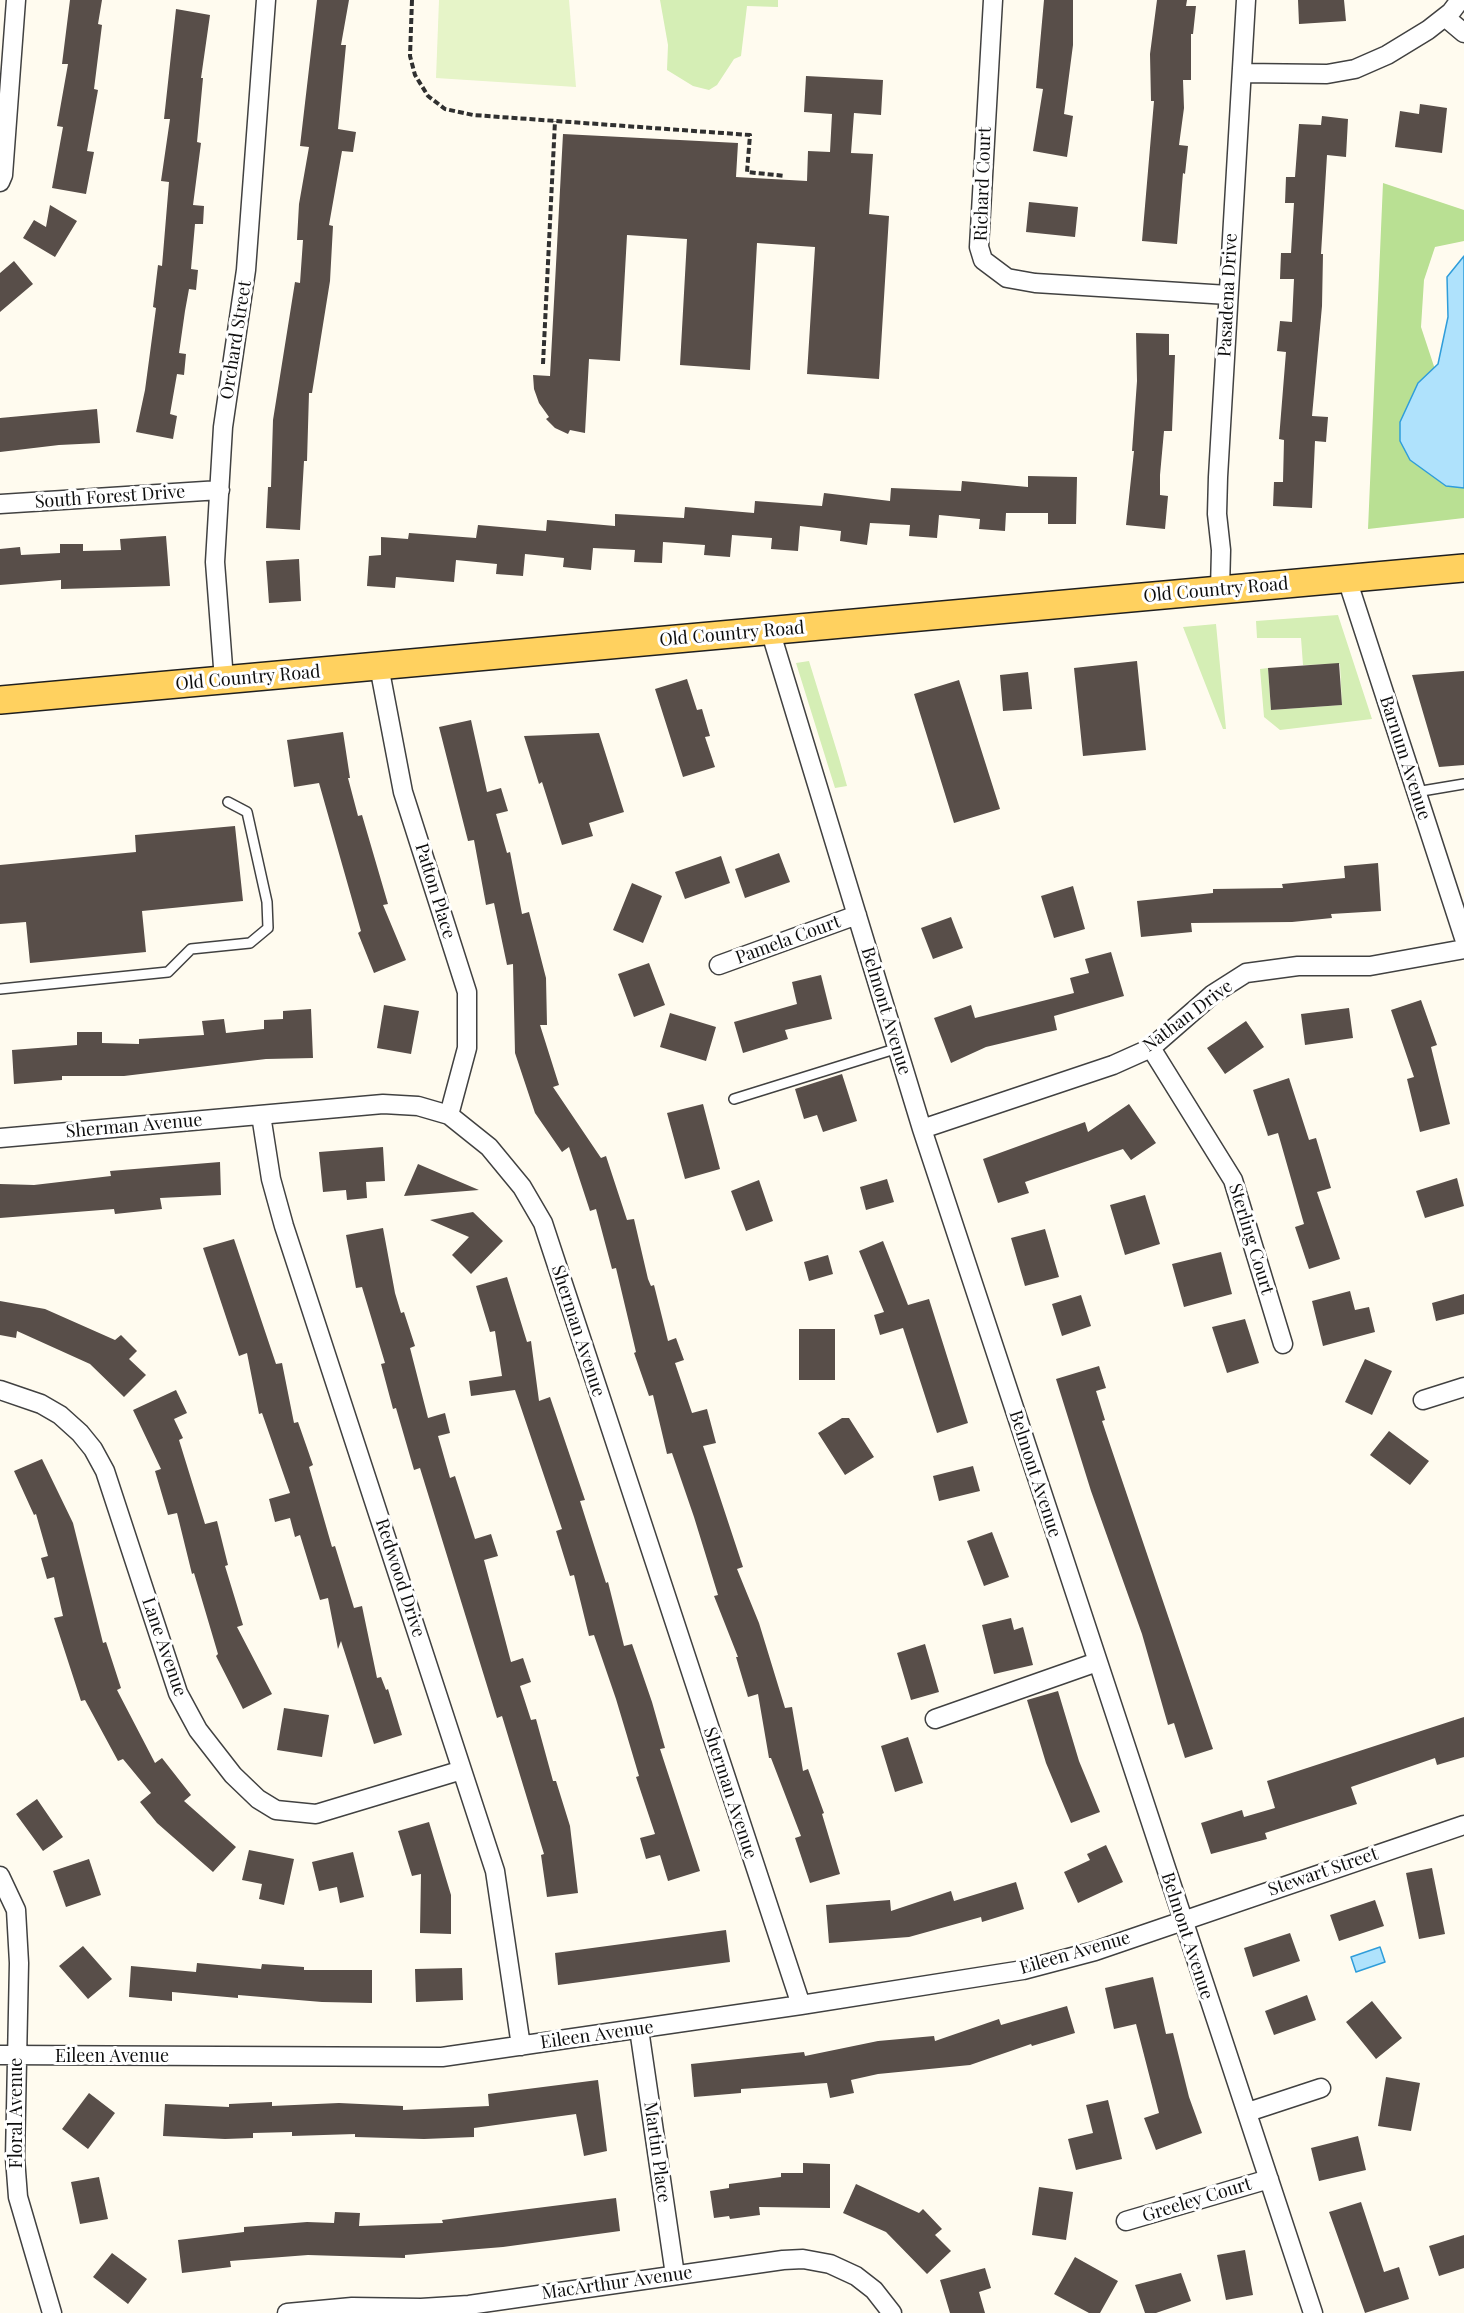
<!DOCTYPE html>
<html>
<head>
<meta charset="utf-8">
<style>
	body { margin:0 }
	canvas { display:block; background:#fffbef }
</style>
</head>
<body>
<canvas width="1464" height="2313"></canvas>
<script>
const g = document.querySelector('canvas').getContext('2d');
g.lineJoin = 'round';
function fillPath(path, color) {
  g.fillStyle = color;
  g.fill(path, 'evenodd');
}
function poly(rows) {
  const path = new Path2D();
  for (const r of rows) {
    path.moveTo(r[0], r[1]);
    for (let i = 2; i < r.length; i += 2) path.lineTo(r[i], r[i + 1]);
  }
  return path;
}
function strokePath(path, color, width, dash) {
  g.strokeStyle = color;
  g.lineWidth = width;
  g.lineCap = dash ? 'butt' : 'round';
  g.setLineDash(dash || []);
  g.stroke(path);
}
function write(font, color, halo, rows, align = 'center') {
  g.font = font + ' "Playfair Display",serif';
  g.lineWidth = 6;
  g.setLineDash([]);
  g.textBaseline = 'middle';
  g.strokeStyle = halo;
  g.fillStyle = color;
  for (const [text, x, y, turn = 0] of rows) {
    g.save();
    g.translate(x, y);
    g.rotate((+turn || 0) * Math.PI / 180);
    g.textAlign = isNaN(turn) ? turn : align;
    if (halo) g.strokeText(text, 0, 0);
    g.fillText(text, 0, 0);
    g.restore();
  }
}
const green = poly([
	[660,0,778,0,778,7,747,6,741,56,734,59,717,85,709,90,693,86,667,70,668,45],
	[1338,615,1372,719,1280,730,1264,717,1260,669,1268,668,1271,710,1342,705,1340,664,1303,665,1301,638,1257,638,1256,621],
	[1216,624,1226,729,1223,729,1183,627],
	[809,661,839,758,847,786,835,788,796,663]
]);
const forest = poly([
	[1383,183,1464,210,1464,241,1435,247,1424,280,1421,327,1464,457,1464,518,1368,529]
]);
const pitch = poly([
	[439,0,569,0,576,87,436,78]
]);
const water = poly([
	[1464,256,1464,488,1446,486,1410,460,1400,441,1400,422,1418,383,1438,364,1448,317,1447,277,1464,256],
	[1380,1947,1385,1962,1356,1972,1351,1957,1380,1947]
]);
const building = poly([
	[70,0,102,0,98,24,102,25,94,89,98,90,87,151,94,152,86,194,52,188,63,127,57,126,68,64,62,64],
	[317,0,349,0,341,45,346,45,338,129,356,132,353,152,342,151,329,225,333,226,330,281,312,393,309,393,307,461,304,461,300,530,266,528,268,487,271,487,273,420,295,282,300,283,303,240,297,240,299,204,309,147,300,146],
	[1044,0,1073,0,1073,45,1064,114,1073,116,1067,157,1033,151,1043,89,1036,88],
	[1157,0,1187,0,1186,6,1196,6,1193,34,1191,34,1191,80,1183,80,1184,108,1179,145,1188,146,1185,174,1183,173,1177,244,1142,241,1154,101,1151,101,1150,54],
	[1298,0,1344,0,1346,21,1299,24],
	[176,9,210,15,201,78,203,78,197,142,201,143,193,205,204,206,203,224,195,224,191,269,198,270,196,290,189,289,185,311,179,353,186,354,184,375,177,374,170,414,177,416,173,439,136,432,145,390,156,308,153,307,158,265,162,266,169,182,161,181,170,119,164,119],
	[806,76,883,80,881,115,854,113,851,153,873,154,869,214,889,216,879,379,807,374,815,247,757,243,750,370,680,365,687,239,627,235,620,361,589,359,585,433,570,430,568,434,555,428,546,419,549,417,539,403,534,389,533,375,550,376,563,134,738,143,736,177,807,181,808,151,830,152,832,114,804,112],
	[1420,104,1447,108,1442,153,1395,147,1400,111,1419,114],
	[1322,116,1348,119,1346,157,1327,155,1321,254,1323,254,1322,306,1312,416,1328,417,1326,442,1315,441,1312,508,1273,506,1274,482,1283,482,1284,440,1279,439,1286,352,1277,351,1280,321,1292,322,1294,279,1280,279,1281,253,1291,253,1294,203,1285,203,1286,177,1295,177,1299,124,1321,125],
	[1029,202,1078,207,1075,237,1026,232],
	[50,205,77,221,55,257,23,238,34,220,46,227],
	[14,261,33,284,0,312,0,273],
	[1136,333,1169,334,1169,355,1175,355,1172,431,1164,431,1160,475,1160,495,1168,496,1165,529,1126,525,1134,451,1132,451,1137,381],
	[97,409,100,443,59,445,0,452,0,418],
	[1028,476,1077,477,1076,524,1048,524,1048,513,1006,513,1005,531,979,529,980,519,939,515,937,538,909,536,910,525,870,523,867,545,840,541,841,531,800,526,798,551,771,549,772,538,732,535,730,557,704,555,705,545,663,542,662,563,634,562,635,550,593,548,591,570,563,567,564,558,525,554,523,576,496,574,497,564,456,560,454,582,396,577,395,588,367,586,369,556,381,555,381,537,408,539,409,533,476,538,478,525,546,531,547,520,615,526,615,514,684,518,685,507,754,513,755,501,822,506,824,493,890,501,891,488,961,491,962,481,1028,487],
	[166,536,170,586,61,589,61,580,0,585,0,549,20,547,21,555,60,553,60,544,83,544,83,551,121,550,120,539],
	[299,559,301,601,269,603,266,561],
	[1137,661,1146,750,1083,756,1074,668],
	[1339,663,1342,705,1271,710,1268,668],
	[1464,671,1464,765,1439,767,1412,675],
	[1028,672,1032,709,1003,711,1000,675],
	[687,679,697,710,702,709,710,736,705,737,715,767,683,777,655,689],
	[959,680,1000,809,954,823,914,694],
	[471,720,487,792,501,788,508,811,496,814,507,853,510,852,522,914,529,912,546,978,547,1025,540,1025,559,1085,553,1087,601,1158,606,1156,627,1220,634,1219,648,1279,651,1286,654,1285,668,1341,676,1338,684,1360,675,1363,692,1413,707,1409,716,1443,703,1446,743,1567,737,1569,759,1623,785,1708,792,1707,803,1771,808,1769,824,1813,822,1814,840,1874,810,1883,795,1838,801,1836,771,1758,769,1758,758,1694,748,1697,736,1657,738,1657,714,1596,718,1595,694,1517,672,1453,667,1454,653,1395,649,1396,634,1353,636,1352,616,1268,612,1269,596,1209,590,1211,569,1147,562,1152,535,1113,515,1053,513,964,507,965,494,903,486,905,474,840,468,841,439,727],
	[343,732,350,778,348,778,358,816,362,815,388,904,383,905,406,960,374,973,358,933,361,931,319,783,294,787,287,740],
	[599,733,624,812,589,823,593,836,562,845,542,782,539,784,524,736],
	[235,826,243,901,142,911,146,952,30,963,26,922,0,924,0,865,136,852,135,835],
	[779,853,790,882,745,898,735,869],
	[721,856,730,883,685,899,675,872],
	[1378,863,1381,911,1331,914,1332,918,1292,922,1191,923,1192,932,1141,937,1137,901,1213,893,1213,889,1283,888,1282,884,1345,878,1344,866],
	[632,883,662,896,643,943,613,930],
	[1073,886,1085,929,1054,938,1041,896],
	[951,917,963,948,933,959,921,928],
	[1111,952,1124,996,1054,1016,1057,1030,986,1047,951,1063,934,1018,971,1005,975,1018,1074,993,1070,978,1089,973,1085,959],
	[649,963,665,1005,634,1017,618,974],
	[821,975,832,1019,785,1030,788,1039,743,1053,734,1022,797,1004,792,982],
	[1421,1000,1437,1045,1431,1047,1450,1124,1420,1132,1407,1079,1414,1077,1391,1010],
	[384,1005,419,1011,411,1054,377,1048],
	[1349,1008,1353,1038,1305,1045,1301,1014],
	[311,1009,313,1058,266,1059,124,1076,62,1076,62,1080,14,1084,12,1050,77,1045,77,1032,102,1032,102,1043,139,1044,139,1039,204,1035,202,1021,224,1019,226,1033,264,1029,264,1020,283,1019,283,1011],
	[670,1013,716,1027,706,1061,660,1047],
	[1246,1021,1264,1047,1225,1074,1207,1048],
	[842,1074,857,1121,823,1132,817,1115,804,1119,795,1089],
	[1289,1078,1309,1140,1316,1138,1331,1188,1317,1192,1340,1259,1309,1269,1295,1227,1304,1224,1278,1133,1268,1136,1253,1090],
	[703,1104,720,1169,685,1179,667,1113],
	[1129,1104,1156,1143,1131,1160,1123,1149,1025,1182,1029,1193,998,1203,983,1159,1085,1122,1088,1132],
	[383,1147,385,1181,366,1182,367,1198,347,1200,346,1190,323,1192,319,1152],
	[220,1162,221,1195,160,1198,162,1209,115,1214,114,1209,0,1218,0,1184,34,1185,111,1176,110,1171],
	[418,1164,479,1190,404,1196],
	[1457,1178,1464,1206,1425,1218,1416,1191],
	[887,1179,894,1202,866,1210,860,1187],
	[759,1180,773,1221,746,1231,731,1191],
	[1145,1195,1160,1244,1125,1255,1110,1205],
	[473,1212,503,1241,471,1274,452,1255,469,1237,430,1220],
	[383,1228,395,1293,401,1313,404,1312,415,1346,410,1348,428,1418,445,1413,450,1433,438,1436,450,1478,455,1476,475,1539,491,1534,498,1556,484,1560,511,1662,523,1658,531,1682,520,1686,531,1720,536,1719,553,1781,556,1781,570,1826,578,1893,547,1897,541,1855,544,1854,502,1716,497,1718,420,1468,414,1470,396,1408,393,1409,381,1364,385,1363,362,1287,356,1288,346,1235],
	[1045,1229,1059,1277,1025,1286,1011,1238],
	[234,1239,276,1364,282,1363,294,1423,298,1422,313,1465,309,1467,332,1547,335,1546,354,1608,362,1606,377,1678,381,1677,386,1690,388,1689,402,1735,374,1744,341,1641,338,1649,328,1598,320,1600,300,1535,295,1537,290,1518,275,1522,269,1499,290,1493,262,1413,259,1414,247,1353,239,1356,203,1248],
	[883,1241,908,1305,929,1299,968,1423,937,1433,903,1328,880,1335,874,1315,884,1312,859,1251],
	[1221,1252,1232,1294,1184,1307,1172,1264],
	[828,1255,833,1274,809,1281,804,1262],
	[507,1277,527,1342,531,1341,539,1401,550,1397,585,1500,580,1501,606,1583,608,1582,624,1646,632,1644,652,1702,665,1748,660,1749,700,1871,668,1881,660,1855,646,1859,640,1838,655,1834,636,1777,639,1776,616,1699,594,1635,589,1636,574,1575,570,1576,556,1531,562,1529,515,1390,471,1396,469,1381,502,1376,495,1331,490,1332,476,1286],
	[1350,1291,1355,1310,1369,1307,1375,1332,1323,1346,1312,1301],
	[1464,1294,1464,1314,1436,1321,1432,1303],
	[1081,1295,1091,1326,1062,1336,1052,1304],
	[0,1301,45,1309,115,1340,121,1335,137,1351,129,1359,146,1375,124,1397,90,1364,17,1331,16,1338,0,1335],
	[1245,1319,1259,1363,1227,1373,1212,1327],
	[799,1329,835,1329,835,1380,799,1380],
	[1365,1359,1392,1371,1372,1415,1345,1402],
	[1099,1366,1106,1388,1096,1391,1105,1420,1102,1421,1213,1749,1185,1758,1174,1723,1168,1725,1142,1634,1091,1491,1056,1379],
	[176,1390,187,1413,174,1419,183,1438,179,1440,205,1524,217,1521,228,1565,225,1566,243,1625,237,1627,272,1694,243,1709,216,1656,218,1654,194,1573,192,1574,177,1513,168,1515,155,1471,161,1469,133,1410],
	[842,1418,849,1418,874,1457,845,1475,818,1433],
	[1389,1431,1429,1461,1410,1485,1370,1455],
	[42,1459,73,1523,103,1643,106,1642,121,1688,117,1690,155,1763,162,1758,191,1795,184,1801,236,1847,213,1872,157,1823,140,1802,151,1793,123,1759,118,1761,85,1700,81,1701,54,1618,63,1616,54,1577,47,1579,41,1558,48,1556,36,1514,34,1515,14,1471],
	[973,1466,980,1491,939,1501,933,1476],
	[992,1532,1009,1577,984,1586,967,1541],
	[1011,1618,1014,1630,1023,1627,1033,1665,994,1674,982,1625],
	[925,1644,939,1692,911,1700,897,1653],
	[1058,1691,1079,1761,1100,1812,1071,1823,1046,1763,1027,1700],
	[284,1708,329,1715,322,1757,277,1750],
	[1464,1717,1464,1757,1437,1765,1435,1758,1351,1787,1357,1804,1265,1833,1267,1839,1211,1854,1201,1823,1242,1810,1244,1817,1275,1808,1267,1781],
	[908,1737,923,1783,895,1792,881,1746],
	[37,1799,63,1837,43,1851,16,1814],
	[429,1822,451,1895,451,1934,420,1933,421,1874,412,1876,398,1831],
	[1106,1845,1123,1882,1078,1903,1064,1872,1090,1860,1087,1854],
	[249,1850,294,1859,284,1905,259,1899,262,1884,242,1880],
	[353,1852,364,1897,340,1903,337,1887,319,1891,312,1862],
	[89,1859,101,1895,66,1907,53,1871],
	[1432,1868,1445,1934,1419,1939,1406,1873],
	[1016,1882,1024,1909,982,1922,981,1917,909,1937,829,1943,826,1905,890,1900,891,1911,951,1891,954,1901],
	[1375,1900,1384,1926,1339,1941,1330,1915],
	[726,1930,730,1962,558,1985,555,1953],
	[1290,1933,1300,1961,1253,1977,1244,1948],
	[83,1946,112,1979,88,1999,59,1966],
	[197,1963,261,1969,262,1964,304,1967,304,1970,372,1970,372,2003,322,2002,238,1995,238,1998,172,1992,172,2001,129,1997,131,1966,196,1972],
	[462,1968,463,2000,416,2002,415,1969],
	[1153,1977,1166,2034,1173,2033,1189,2097,1202,2133,1156,2150,1144,2118,1159,2113,1136,2024,1114,2029,1105,1988],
	[1307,1995,1316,2020,1274,2035,1265,2011],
	[1372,2001,1402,2038,1376,2059,1346,2022],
	[1067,2006,1075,2033,1032,2046,1031,2044,970,2065,878,2074,851,2080,854,2093,830,2098,827,2083,741,2089,741,2093,694,2097,691,2064,804,2052,805,2056,878,2041,934,2036,935,2041,999,2019,1001,2025],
	[1386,2077,1420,2083,1411,2131,1378,2126],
	[598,2080,607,2151,584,2156,576,2114,474,2128,474,2137,424,2139,355,2137,355,2134,292,2136,292,2132,253,2133,253,2138,225,2139,163,2136,165,2104,229,2107,229,2104,272,2102,272,2106,339,2103,403,2106,403,2110,489,2106,488,2094],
	[89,2093,115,2113,88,2149,62,2129],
	[1108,2100,1122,2159,1076,2170,1068,2139,1093,2133,1086,2105],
	[1358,2136,1366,2170,1319,2181,1311,2148],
	[803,2163,830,2164,830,2208,759,2207,760,2215,730,2219,729,2216,714,2218,710,2191,729,2188,729,2184,781,2177,781,2173,803,2173],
	[99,2177,108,2219,80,2224,71,2182],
	[856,2184,919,2213,923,2209,942,2229,935,2235,951,2251,927,2274,886,2232,843,2213],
	[1039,2187,1073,2192,1066,2240,1032,2235],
	[616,2198,620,2231,503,2247,405,2255,405,2258,308,2255,230,2261,231,2267,182,2273,178,2240,244,2232,244,2227,307,2222,334,2223,335,2212,360,2213,359,2226,443,2223,442,2220],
	[1361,2202,1384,2272,1399,2267,1409,2299,1365,2313,1329,2212],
	[1464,2235,1464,2268,1439,2276,1429,2246],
	[1245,2250,1253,2295,1226,2300,1217,2255],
	[112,2253,147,2279,128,2304,93,2277],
	[1075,2257,1118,2281,1100,2313,1089,2313,1054,2294],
	[985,2268,991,2288,979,2292,985,2313,950,2313,940,2280],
	[1181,2273,1191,2301,1156,2313,1145,2313,1135,2285]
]);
const path = poly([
	[412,0,410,56,415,75,428,96,445,109,473,115,750,135,747,172,785,176],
	[543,364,555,121]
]);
const service = poly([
	[1416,792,1464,784],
	[0,989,168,972,191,949,250,943,268,928,267,902,247,812,228,802],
	[734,1099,898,1048]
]);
const minor = poly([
	[993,0,979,247,983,260,1007,278,1035,283,1228,295],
	[1445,17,1464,33],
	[1242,73,1327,74,1355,69,1387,55,1428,30,1451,12,1460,0],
	[0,182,3,175,16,0],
	[0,504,220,490],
	[1347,579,1464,938],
	[1220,590,1221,550,1217,514,1218,477,1246,0],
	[770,630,922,1129,1313,2313],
	[379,666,403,792,467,992,467,1048,449,1115],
	[224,680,215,562,223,427,246,270,266,0],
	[719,965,857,915],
	[1151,1048,1233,1180,1283,1344],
	[261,1115,271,1179,284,1226,495,1871,521,2046],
	[922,1129,1113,1065,1151,1048,1213,994,1246,973,1298,966,1370,966,1464,949],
	[0,1138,383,1104,418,1106,449,1115,489,1147,522,1187,543,1223,801,2005],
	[0,1390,41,1404,60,1415,80,1433,93,1449,105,1471,178,1693,198,1730,233,1775,258,1799,276,1810,316,1814,462,1770],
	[1423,1400,1464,1387],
	[935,1719,1097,1662],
	[0,1876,16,1910,19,1963,15,2158,18,2197,52,2313],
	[639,2029,675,2275],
	[0,2055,442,2057,801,2005,1023,1970,1095,1951,1464,1825],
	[1248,2112,1321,2088],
	[1126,2221,1269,2179],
	[287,2313,352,2307,421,2308,469,2305,783,2260,803,2259,830,2264,856,2276,874,2290,892,2313]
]);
const primary = poly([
	[0,700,1464,568]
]);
const streetNames = [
	["Richard Court",983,184,-88],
	["Pasadena Drive",1228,295,-87],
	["Orchard Street",236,340,-81],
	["South Forest Drive",110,497,-4],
	["Old Country Road",1216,590,-5],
	["Old Country Road",732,634,-5],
	["Old Country Road",248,678,-5],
	["Barnum Avenue",1405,758,72],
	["Patton Place",435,891,73],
	["Pamela Court",788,940,-20],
	["Belmont Avenue",886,1011,73],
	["Nathan Drive",1188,1016,-37],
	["Sherman Avenue",134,1126,-5],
	["Sterling Court",1251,1239,73],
	["Sherman Avenue",578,1331,72],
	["Belmont Avenue",1035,1474,72],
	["Redwood Drive",400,1578,72],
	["Lane Avenue",164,1647,71],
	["Sherman Avenue",730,1793,72],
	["Stewart Street",1323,1872,-19],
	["Belmont Avenue",1187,1936,72],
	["Eileen Avenue",1075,1953,-16],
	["Eileen Avenue",597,2035,-8],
	["Eileen Avenue",112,2056],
	["Floral Avenue",16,2113,-90],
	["Martin Place",657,2152,82],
	["Greeley Court",1197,2200,-17],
	["MacArthur Avenue",617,2283,-8]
];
fillPath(green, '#d5eeb5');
fillPath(forest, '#b9e093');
fillPath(pitch, '#e6f4c8');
fillPath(water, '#afe2fc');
strokePath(water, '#2f9dda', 1.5);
fillPath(building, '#584e49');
strokePath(service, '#414141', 12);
strokePath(minor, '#414141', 21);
strokePath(primary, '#1f1f1f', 30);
strokePath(path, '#303030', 4, [6, 3]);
strokePath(service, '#fff', 9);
strokePath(minor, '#fff', 18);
strokePath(primary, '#ffd15f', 27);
write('18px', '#0e0e0e', '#fff', streetNames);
</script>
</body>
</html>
